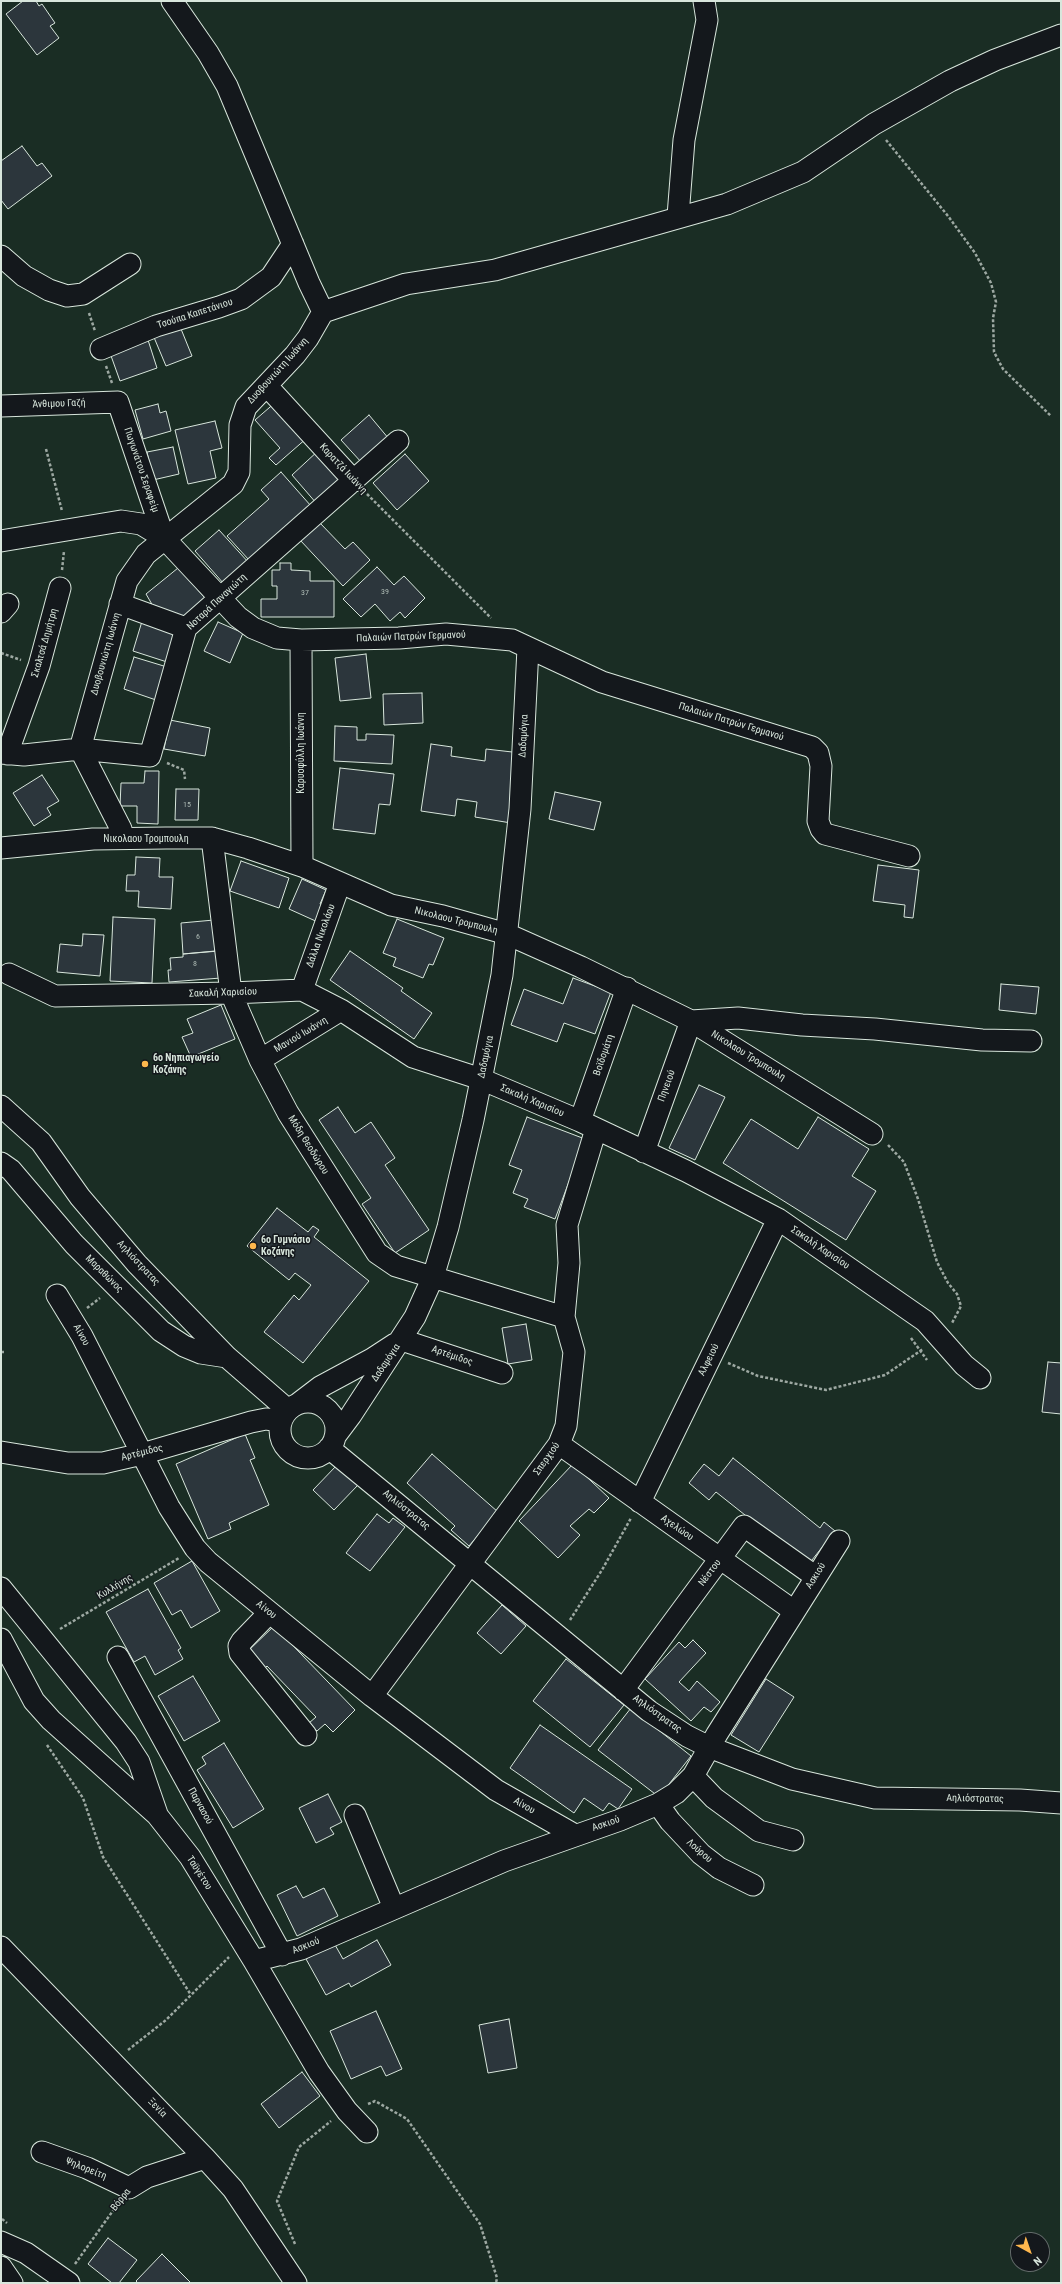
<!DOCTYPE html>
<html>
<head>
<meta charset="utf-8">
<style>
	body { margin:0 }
	#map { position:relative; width:1062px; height:2284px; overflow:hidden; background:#14181c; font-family:"Roboto Condensed",sans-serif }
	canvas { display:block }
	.frame { position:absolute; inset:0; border:2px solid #d8e6dc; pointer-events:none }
	.north { position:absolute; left:1010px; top:2232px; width:40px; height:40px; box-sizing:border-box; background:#14181c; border:1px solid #626a69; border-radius:50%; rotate:140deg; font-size:11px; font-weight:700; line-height:16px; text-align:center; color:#d8e6dc }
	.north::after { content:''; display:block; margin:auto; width:14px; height:18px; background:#ffb74d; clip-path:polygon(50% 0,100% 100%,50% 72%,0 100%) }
</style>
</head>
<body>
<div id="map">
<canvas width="1062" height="2284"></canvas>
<div class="frame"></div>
<div class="north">N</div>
</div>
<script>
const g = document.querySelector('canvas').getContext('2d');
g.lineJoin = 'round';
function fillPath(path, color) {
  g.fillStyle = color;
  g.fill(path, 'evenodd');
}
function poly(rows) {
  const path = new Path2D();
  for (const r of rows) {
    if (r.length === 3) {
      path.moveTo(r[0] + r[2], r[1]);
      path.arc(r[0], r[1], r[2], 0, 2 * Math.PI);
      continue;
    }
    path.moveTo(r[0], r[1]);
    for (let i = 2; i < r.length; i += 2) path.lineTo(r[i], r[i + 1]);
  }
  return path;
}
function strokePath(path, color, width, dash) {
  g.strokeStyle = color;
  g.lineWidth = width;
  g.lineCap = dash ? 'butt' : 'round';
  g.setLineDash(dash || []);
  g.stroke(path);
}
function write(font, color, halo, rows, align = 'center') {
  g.font = font + ' "Roboto Condensed",sans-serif';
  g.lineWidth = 3;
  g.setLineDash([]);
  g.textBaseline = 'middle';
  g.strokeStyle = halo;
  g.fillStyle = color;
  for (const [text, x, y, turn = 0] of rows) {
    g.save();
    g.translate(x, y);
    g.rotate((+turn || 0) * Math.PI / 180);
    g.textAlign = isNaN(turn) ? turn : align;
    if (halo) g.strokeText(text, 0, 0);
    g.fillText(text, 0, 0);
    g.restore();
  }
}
const green = poly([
	[1,1,1061,1,1061,2283,1,2283,1,1],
	[1018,2240,1042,2240,1042,2264,1018,2264,1018,2240]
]);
const building = poly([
	[23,1,36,1,39,6,42,4,55,23,50,26,59,38,37,55,6,14,23,1],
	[22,146,37,166,42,163,52,176,8,209,1,200,1,161,22,146],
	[179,324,192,356,166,366,153,335,179,324],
	[148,340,157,368,120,381,110,353,148,340],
	[277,401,308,437,276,465,269,458,280,448,255,420,277,401],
	[158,404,160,413,166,411,171,431,143,439,135,410,158,404],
	[369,415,389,439,362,463,341,440,369,415],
	[215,421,222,448,210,451,216,478,188,484,175,430,215,421],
	[173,447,179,474,153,480,147,452,173,447],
	[319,450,345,479,317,504,292,475,319,450],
	[405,454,429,481,397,510,373,483,405,454],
	[281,472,311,506,249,560,227,536,269,499,261,490,281,472],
	[319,522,345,549,353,542,370,560,343,586,300,540,319,522],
	[219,530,249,563,224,584,195,551,219,530],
	[280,563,291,563,291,570,310,571,310,581,334,581,334,617,261,617,261,599,277,599,277,586,272,586,272,570,280,570,280,563],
	[377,567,394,585,404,576,425,598,405,618,400,612,390,621,375,604,361,617,343,599,377,567],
	[178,568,206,599,180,622,157,613,146,594,178,568],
	[143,618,177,629,167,662,133,651,143,618],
	[218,622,243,633,230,663,204,651,218,622],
	[366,654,371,698,340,701,335,658,366,654],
	[134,657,167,667,156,700,124,689,134,657],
	[422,693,423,723,384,725,383,694,422,693],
	[170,720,210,728,205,756,164,749,170,720],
	[335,726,357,727,357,740,366,740,366,734,394,735,392,764,334,761,335,726],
	[431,744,452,747,451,756,485,761,486,749,521,753,511,823,475,817,477,802,457,799,455,816,421,811,431,744],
	[340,768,394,774,390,805,379,804,375,834,333,829,340,768],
	[145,771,159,771,158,824,137,823,137,806,120,806,121,783,144,783,145,771],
	[42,775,59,801,47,808,51,815,34,826,13,793,42,775],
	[176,789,199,789,198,820,175,820,176,789],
	[555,792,601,802,594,830,549,819,555,792],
	[136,857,160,858,159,877,173,877,171,909,138,907,139,891,126,891,127,875,135,875,136,857],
	[241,861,289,878,279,908,230,891,241,861],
	[878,865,919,870,913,918,904,917,905,905,873,901,878,865],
	[302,879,326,890,320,904,327,907,320,923,289,909,302,879],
	[113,917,155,919,152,983,110,981,113,917],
	[397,919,444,938,433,965,429,964,423,978,393,966,396,958,383,953,397,919],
	[214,920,215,951,183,954,181,923,214,920],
	[83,934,104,935,100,976,57,972,60,944,82,946,83,934],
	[219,951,221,978,169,982,168,970,171,970,170,958,183,957,183,954,219,951],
	[350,951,403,988,401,991,432,1013,414,1039,330,980,350,951],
	[573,978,611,992,595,1034,564,1023,557,1042,511,1025,524,989,563,1004,573,978],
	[1001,984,1039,987,1036,1014,999,1010,1001,984],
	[221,1005,235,1039,191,1057,182,1037,193,1033,187,1019,221,1005],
	[699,1085,725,1097,695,1160,669,1148,699,1085],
	[338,1107,355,1133,371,1122,395,1158,385,1165,429,1230,395,1253,362,1204,371,1198,319,1120,338,1107],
	[527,1117,585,1139,555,1219,524,1207,528,1199,513,1193,522,1170,509,1165,527,1117],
	[818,1117,869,1149,852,1176,876,1191,846,1240,723,1163,751,1119,798,1149,818,1117],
	[277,1208,308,1232,313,1226,319,1230,314,1237,369,1281,303,1363,264,1332,294,1295,299,1300,311,1285,295,1273,289,1280,247,1246,277,1208],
	[526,1324,532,1360,508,1364,502,1328,526,1324],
	[1048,1362,1061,1363,1061,1414,1042,1412,1048,1362],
	[245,1434,255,1458,250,1460,269,1505,229,1523,231,1529,208,1539,176,1464,245,1434],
	[432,1454,498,1512,469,1546,451,1530,455,1526,407,1483,432,1454],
	[733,1458,820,1528,824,1522,835,1531,808,1565,716,1492,709,1500,689,1483,704,1464,719,1476,733,1458],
	[573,1464,609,1498,594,1513,589,1509,570,1526,580,1535,558,1558,519,1521,573,1464],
	[337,1465,358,1485,334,1510,313,1490,337,1465],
	[377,1514,389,1523,393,1518,405,1527,370,1571,346,1553,377,1514],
	[192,1561,220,1611,191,1628,181,1610,172,1615,154,1583,192,1561],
	[148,1589,181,1648,178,1650,183,1659,155,1675,145,1656,134,1662,106,1612,148,1589],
	[502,1605,526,1626,501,1654,477,1633,502,1605],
	[274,1626,355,1710,333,1732,325,1724,317,1731,309,1723,316,1717,267,1666,264,1669,247,1652,274,1626],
	[693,1640,706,1653,679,1682,689,1691,697,1681,720,1702,711,1712,704,1707,691,1721,645,1679,679,1642,685,1648,693,1640],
	[566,1659,624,1705,590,1747,533,1701,566,1659],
	[193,1676,220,1721,184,1741,158,1696,193,1676],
	[766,1679,794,1697,759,1752,731,1735,766,1679],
	[631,1708,691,1756,659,1797,598,1750,631,1708],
	[540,1725,632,1789,618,1809,609,1803,603,1811,584,1798,574,1813,510,1768,540,1725],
	[224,1743,264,1809,233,1828,197,1770,206,1764,202,1757,224,1743],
	[328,1794,342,1822,330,1828,334,1834,316,1843,299,1808,328,1794],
	[296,1886,303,1898,324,1888,338,1916,297,1936,277,1895,296,1886],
	[377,1940,391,1965,351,1987,349,1983,326,1995,306,1959,334,1943,343,1959,377,1940],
	[376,2011,402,2069,386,2076,381,2066,351,2079,330,2031,376,2011],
	[509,2019,517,2068,488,2073,479,2025,509,2019],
	[302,2072,320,2096,279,2128,261,2104,302,2072],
	[108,2238,137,2260,119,2283,112,2283,88,2264,108,2238],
	[162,2254,191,2283,138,2283,136,2281,162,2254]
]);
const path = poly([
	[886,140,948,216,975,253,991,283,996,302,993,318,994,352,1003,369,1051,416],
	[89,313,95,331],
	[106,366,112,383],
	[46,449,62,511],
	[367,494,491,618],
	[62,570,64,551],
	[1,653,21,660],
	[167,763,184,770,185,779],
	[888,1145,904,1162,918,1199,937,1262,948,1283,957,1294,961,1306,952,1323],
	[87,1308,100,1298],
	[911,1338,927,1360],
	[1,1352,4,1352],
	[728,1363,758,1376,826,1390,885,1375,923,1349],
	[570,1620,602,1570,631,1518],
	[60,1629,179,1558],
	[47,1745,83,1798,103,1857,191,1995],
	[128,2050,166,2020,229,1957],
	[368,2104,375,2101,407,2119,480,2224,497,2278,496,2283],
	[2,2219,7,2223],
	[295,2244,277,2201,299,2147,331,2121],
	[75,2264,117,2205]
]);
const minor = poly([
	[172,1,208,53,227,86,309,283,323,312],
	[678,216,684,140,707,20,704,1],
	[1,256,24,276,49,290,67,296,83,294,130,264],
	[323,312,406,284,495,270,727,204,803,172,874,124,950,81,995,60,1061,35],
	[101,349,156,326,219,307,241,299,271,277,293,244],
	[267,386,354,481],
	[1,406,118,402,164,538],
	[1,541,121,521,141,524,164,538,238,617,253,628,277,638,301,640,399,638,446,634,512,640,602,682,812,747,818,753,821,766,818,821,821,829,825,834,909,856],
	[120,604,186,628],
	[1,612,8,604],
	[301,640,302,866],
	[80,749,127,581,146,554,233,484,239,472,240,425,246,407,295,355,308,338,323,312],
	[80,749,121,829],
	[1,753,24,755,80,749,150,756,186,628,398,441],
	[7,754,39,666,60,588],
	[212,838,231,993,260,1060,288,1113,377,1253,396,1266,564,1317],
	[1,848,93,839,166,838,212,838,248,848,302,866,391,905,443,916,507,934,581,967,691,1021,872,1134],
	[9,974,55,996,231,993,302,990,341,1010,413,1057,481,1079,580,1121,686,1171,778,1219,925,1321,964,1365,980,1378],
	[302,990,340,883],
	[260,1060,341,1010],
	[1,1106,41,1142,80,1197,137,1264,227,1357,288,1410],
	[580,1121,627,988],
	[644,1152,691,1021,738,1018,802,1025,875,1029,982,1040,1031,1041],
	[1,1163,11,1170,74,1244,161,1331,184,1346,201,1353,227,1357],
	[57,1295,82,1336,169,1507,195,1548,208,1562,372,1696,496,1790,575,1835],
	[402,1340,502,1373],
	[308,1430,28],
	[299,1403,320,1387,372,1359,395,1344],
	[336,1435,351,1415,415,1317,433,1277,448,1227,473,1120,502,975,520,809,528,648],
	[559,1444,794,1611],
	[329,1448,649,1711,687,1736,709,1747,792,1779,875,1798,1020,1800,1061,1803],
	[1,1452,68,1463,103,1463,142,1454,251,1422,266,1419,281,1421],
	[640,1502,778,1219],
	[1,1588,126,1742,139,1762,157,1814],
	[269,1613,242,1641,239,1646,240,1653,306,1735],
	[1,1639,34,1701,51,1720,157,1815,190,1857,254,1961,319,2072,347,2111,367,2132],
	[118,1657,282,1955],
	[623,1690,744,1526,816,1577],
	[372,1696,559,1444,566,1426,574,1352,564,1317,569,1263,567,1225,596,1129],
	[693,1776,714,1798,759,1831,793,1840],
	[658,1804,670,1821,701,1854,719,1868,753,1885],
	[355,1815,394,1908],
	[1,1947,205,2158,233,2189,296,2283],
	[254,1961,301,1949,504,1861,620,1820,658,1804,676,1793,693,1776,717,1734,839,1541],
	[42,2152,87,2168,129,2188,147,2177,205,2158],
	[1,2242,26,2253,69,2283],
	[1,2267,12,2283]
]);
const markers = [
	[145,1064,4,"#ffb74d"],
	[253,1246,4,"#ffb74d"]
];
const numberNames = [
	["39",385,592],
	["37",305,593],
	["15",187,805],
	["6",198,937],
	["8",195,964]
];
const streetNames = [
	["Τσούπα Καπετάνιου",195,314,-18],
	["Δυοβουνιώτη Ιωάννη",278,371,-48],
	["Άνθιμου Γαζή",59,404,-2],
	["Καρατζά Ιωάννη",343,469,47],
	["Πωγωνάτου Σεραφείμ",141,470,71],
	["Νοταρά Παναγιώτη",217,602,-43],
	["Παλαιών Πατρών Γερμανού",411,637,-2],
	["Σκαλτσά Δημήτρη",45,643,-74],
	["Δυοβουνιώτη Ιωάννη",106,654,-74],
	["Παλαιών Πατρών Γερμανού",731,722,17],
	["Δαδαμόγια",524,736,-87],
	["Καρυοφύλλη Ιωάννη",301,753,-90],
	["Νικολαου Τρομπουλη",146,839],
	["Νικολαου Τρομπουλη",456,921,14],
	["Δάλλα Νικολάου",321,936,-70],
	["Σακαλή Χαρισίου",223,993,-2],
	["Μανιού Ιωάννη",301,1035,-31],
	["Βοϊδομάτη",604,1055,-71],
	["Νικολαου Τρομπουλη",748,1056,32],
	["Δαδαμόγια",486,1057,-78],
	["Πηνειού",667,1086,-70],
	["Σακαλή Χαρισίου",532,1101,23],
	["Μόδη Θεοδώρου",308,1145,58],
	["Σακαλή Χαρισίου",820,1248,34],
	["Αηλιόστρατας",138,1263,47],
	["Μαραθώνος",104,1274,45],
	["Αίνου",81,1335,61],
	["Αρτέμιδος",452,1356,19],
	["Αλφειού",709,1360,-64],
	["Δαδαμόγια",386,1363,-56],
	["Αρτέμιδος",142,1453,-14],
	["Σπερχιού",547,1459,-55],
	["Αηλιόστρατας",406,1510,39],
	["Αχελώου",677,1528,35],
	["Νέστου",710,1573,-53],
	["Ασκιού",816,1576,-58],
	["Κυλλήνης",115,1587,-31],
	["Αίνου",266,1610,39],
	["Αηλιόστρατας",657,1714,36],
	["Αηλιόστρατας",975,1799,1],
	["Παρνασού",200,1806,61],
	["Αίνου",524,1806,30],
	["Ασκιού",606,1824,-19],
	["Λούρου",699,1851,41],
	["Ταϋγέτου",199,1873,57],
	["Ασκιού",306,1946,-22],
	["Ξενία",157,2108,46],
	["Ψηλορείτη",86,2169,22],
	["Βόρρα",121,2200,-52]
];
const poiNames = [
	["6ο Νηπιαγωγείο",153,1058],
	["Κοζάνης",153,1070],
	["6ο Γυμνάσιο",261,1240],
	["Κοζάνης",261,1252]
];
fillPath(green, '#1a2d24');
strokePath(green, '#939e99', 1);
fillPath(building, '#2c363c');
strokePath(building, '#d8e6dc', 1);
strokePath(minor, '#d8e6dc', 23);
strokePath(path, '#9da8a2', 2.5, [3, 2]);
strokePath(minor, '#14181c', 21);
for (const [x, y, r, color] of markers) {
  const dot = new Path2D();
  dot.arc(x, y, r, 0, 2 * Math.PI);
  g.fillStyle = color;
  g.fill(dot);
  strokePath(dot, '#14181c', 1.5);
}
write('8px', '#adbab4', null, numberNames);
write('10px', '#d8e6dc', '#14181c', streetNames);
write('bold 10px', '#d8e6dc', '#14181c', poiNames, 'left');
</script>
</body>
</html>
